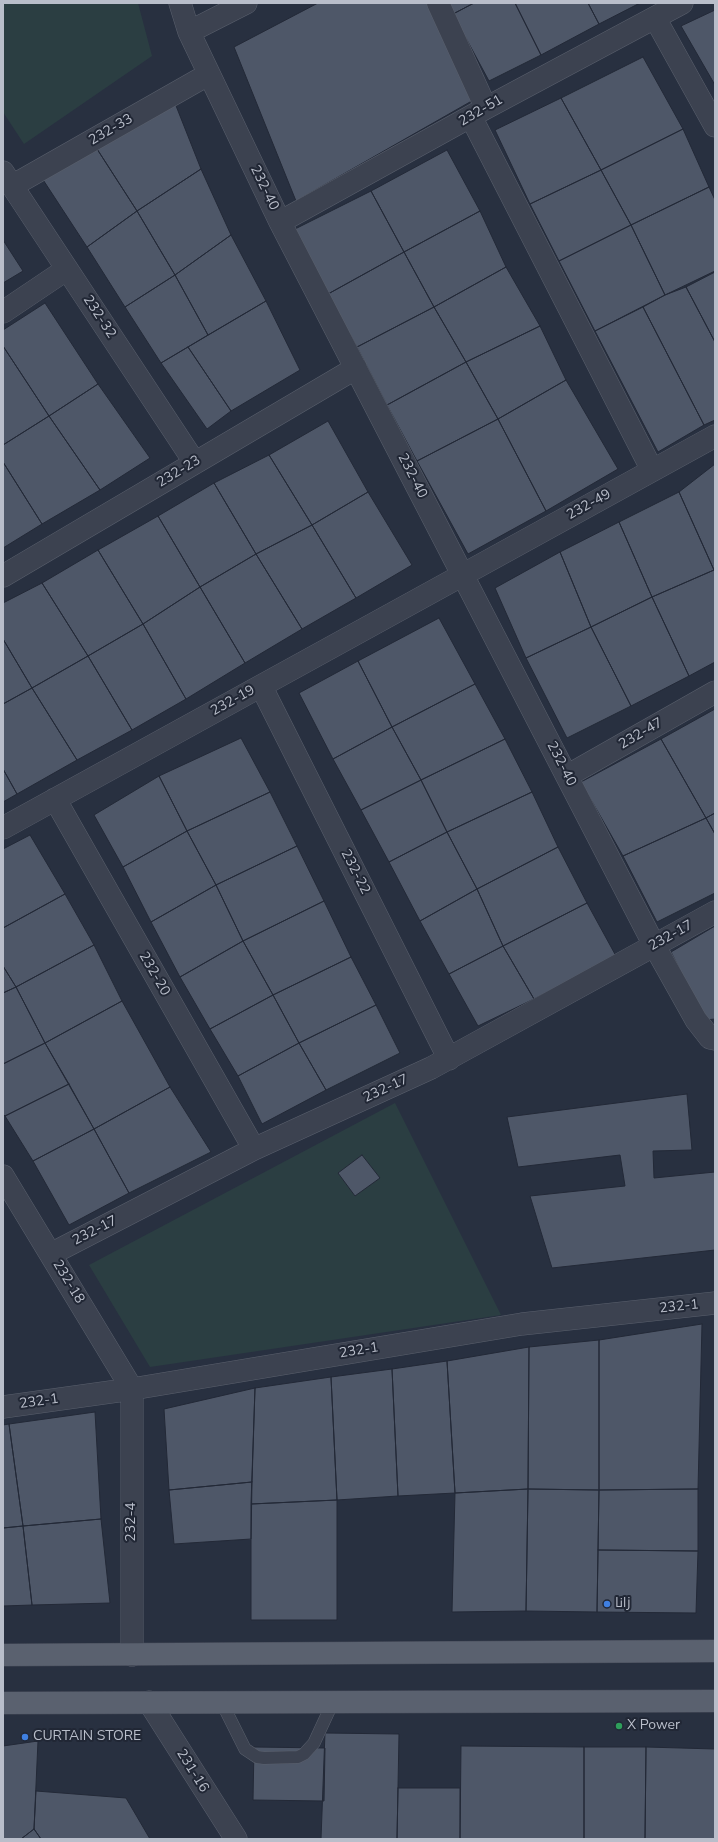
<!DOCTYPE html>
<html>
<head>
<meta charset="utf-8">
<style>
	body { margin:0 }
	#map { position:relative; width:718px; height:1842px; overflow:hidden; background:#283040; font-family:"Nunito Sans",sans-serif }
	canvas { display:block }
	.frame { position:absolute; inset:0; border:4px solid #b9beca; pointer-events:none }
</style>
</head>
<body>
<div id="map">
<canvas width="718" height="1842"></canvas>
<div class="frame"></div>
</div>
<script>
const g = document.querySelector('canvas').getContext('2d');
g.lineJoin = 'round';
function fillPath(path, color) {
  g.fillStyle = color;
  g.fill(path, 'evenodd');
}
function poly(rows) {
  const path = new Path2D();
  for (const r of rows) {
    path.moveTo(r[0], r[1]);
    for (let i = 2; i < r.length; i += 2) path.lineTo(r[i], r[i + 1]);
  }
  return path;
}
function strokePath(path, color, width, dash) {
  g.strokeStyle = color;
  g.lineWidth = width;
  g.lineCap = dash ? 'butt' : 'round';
  g.setLineDash(dash || []);
  g.stroke(path);
}
function write(font, color, halo, rows, align = 'center') {
  g.font = font + ' "Nunito Sans",Cairo,sans-serif';
  g.lineWidth = 4;
  g.setLineDash([]);
  g.textBaseline = 'middle';
  g.strokeStyle = halo;
  g.fillStyle = color;
  for (const [text, x, y, turn = 0] of rows) {
    g.save();
    g.translate(x, y);
    g.rotate((+turn || 0) * Math.PI / 180);
    g.textAlign = isNaN(turn) ? turn : align;
    if (halo) g.strokeText(text, 0, 0);
    g.fillText(text, 0, 0);
    g.restore();
  }
}
const green = poly([
	[3,3,138,3,152,56,24,144,3,112],
	[395,1103,501,1315,150,1367,89,1265]
]);
const building = poly([
	[318,3,429,3,477,98,296,201,234,47,318,3],
	[447,3,474,3,453,14,447,3],
	[474,3,515,3,541,55,489,81,453,14,474,3],
	[515,3,588,3,599,24,541,55,515,3],
	[588,3,640,3,599,24,588,3],
	[715,10,715,85,681,26,715,10],
	[643,57,683,129,601,170,561,98,643,57],
	[169,88,201,169,137,211,88,135,169,88],
	[561,98,601,170,530,204,495,130,561,98],
	[683,129,709,187,631,225,601,170,683,129],
	[88,135,137,211,87,247,38,172,88,135],
	[447,150,480,211,404,252,371,191,447,150],
	[201,169,231,235,175,275,137,211,201,169],
	[601,170,631,225,559,261,530,204,601,170],
	[709,187,715,200,715,271,665,295,631,225,709,187],
	[371,191,404,252,328,294,295,229,371,191],
	[137,211,175,275,125,307,87,247,137,211],
	[480,211,506,267,434,307,404,252,480,211],
	[631,225,665,295,595,331,559,261,631,225],
	[231,235,266,301,208,335,175,275,231,235],
	[3,240,23,271,3,283,3,240],
	[404,252,434,307,357,347,328,294,404,252],
	[506,267,540,326,466,362,434,307,506,267],
	[715,272,715,342,686,287,715,272],
	[175,275,208,335,161,363,125,307,175,275],
	[686,287,715,342,715,420,704,425,643,307,665,295,686,287],
	[266,301,300,370,231,411,188,347,266,301],
	[45,303,98,384,49,416,3,346,3,330,45,303],
	[434,307,466,362,387,405,357,347,434,307],
	[643,307,704,425,658,452,595,331,643,307],
	[540,326,566,380,498,419,466,362,540,326],
	[3,346,49,416,3,445,3,346],
	[188,347,231,411,207,429,161,363,188,347],
	[466,362,498,419,417,461,387,405,466,362],
	[566,380,618,469,546,511,498,419,566,380],
	[98,384,150,458,100,490,49,416,98,384],
	[49,416,100,490,42,524,3,462,3,445,49,416],
	[498,419,546,511,468,554,417,461,498,419],
	[328,421,368,492,312,525,269,455,328,421],
	[269,455,312,525,256,554,214,483,269,455],
	[3,462,42,524,3,548,3,462],
	[715,464,715,569,714,570,679,492,715,464],
	[214,483,256,554,200,587,158,516,214,483],
	[368,492,412,565,356,598,312,525,368,492],
	[679,492,714,570,652,597,619,522,679,492],
	[158,516,200,587,143,624,98,550,158,516],
	[619,522,652,597,591,627,560,552,619,522],
	[312,525,356,598,302,629,256,554,312,525],
	[98,550,143,624,88,656,42,583,98,550],
	[560,552,591,627,526,658,495,588,560,552],
	[256,554,302,629,245,663,200,587,256,554],
	[714,570,715,573,715,662,689,676,652,597,714,570],
	[42,583,88,656,32,688,3,639,3,603,42,583],
	[200,587,245,663,186,699,143,624,200,587],
	[652,597,689,676,631,706,591,627,652,597],
	[439,618,475,684,392,727,358,661,439,618],
	[143,624,186,699,132,730,88,656,143,624],
	[591,627,631,706,567,738,526,658,591,627],
	[3,639,32,688,3,704,3,639],
	[88,656,132,730,77,760,32,688,88,656],
	[358,661,392,727,333,759,299,693,358,661],
	[475,684,505,739,421,780,392,727,475,684],
	[32,688,77,760,17,794,3,769,3,704,32,688],
	[715,709,715,813,706,818,661,739,715,709],
	[392,727,421,780,361,810,333,759,392,727],
	[241,738,270,792,187,831,159,776,241,738],
	[505,739,532,792,447,832,421,780,505,739],
	[661,739,706,818,623,856,581,782,661,739],
	[3,769,17,794,3,802,3,769],
	[159,776,187,831,123,867,94,815,159,776],
	[421,780,447,832,389,862,361,810,421,780],
	[270,792,297,846,216,885,187,831,270,792],
	[532,792,558,847,477,889,447,832,532,792],
	[715,813,715,834,706,818,715,813],
	[706,818,715,834,715,893,657,922,623,856,706,818],
	[187,831,216,885,151,922,123,867,187,831],
	[447,832,477,889,420,921,389,862,447,832],
	[30,835,65,894,3,928,3,849,30,835],
	[297,846,324,901,243,941,216,885,297,846],
	[558,847,587,903,503,946,477,889,558,847],
	[216,885,243,941,180,977,151,922,216,885],
	[477,889,503,946,449,974,420,921,477,889],
	[65,894,94,945,16,987,3,966,3,928,65,894],
	[324,901,351,957,273,995,243,941,324,901],
	[587,903,616,956,534,999,503,946,587,903],
	[715,926,715,1019,705,1020,671,952,715,926],
	[243,941,273,995,210,1029,180,977,243,941],
	[94,945,122,1001,45,1043,16,987,94,945],
	[503,946,534,999,478,1026,449,974,503,946],
	[351,957,376,1005,299,1043,273,995,351,957],
	[3,966,16,987,3,993,3,966],
	[16,987,45,1043,3,1064,3,993,16,987],
	[273,995,299,1043,238,1076,210,1029,273,995],
	[122,1001,170,1087,94,1129,45,1043,122,1001],
	[376,1005,400,1053,326,1090,299,1043,376,1005],
	[45,1043,69,1084,5,1116,3,1114,3,1064,45,1043],
	[299,1043,326,1090,262,1124,238,1076,299,1043],
	[69,1084,94,1129,33,1161,5,1116,69,1084],
	[170,1087,211,1152,129,1193,94,1129,170,1087],
	[687,1094,692,1150,653,1151,654,1178,715,1172,715,1250,552,1268,530,1196,625,1186,620,1155,518,1167,507,1117,687,1094],
	[94,1129,129,1193,69,1225,33,1161,94,1129],
	[362,1155,380,1178,355,1196,338,1173,362,1155],
	[702,1324,698,1489,599,1490,599,1340,702,1324],
	[599,1340,599,1490,528,1489,529,1347,599,1340],
	[529,1347,528,1489,455,1493,447,1361,529,1347],
	[447,1361,455,1493,398,1496,392,1369,447,1361],
	[392,1369,398,1496,337,1500,331,1377,392,1369],
	[331,1377,337,1500,251,1504,255,1388,331,1377],
	[255,1388,252,1482,169,1490,164,1409,255,1388],
	[95,1412,101,1519,23,1526,9,1424,95,1412],
	[9,1424,23,1526,3,1528,3,1425,9,1424],
	[252,1482,251,1539,174,1544,169,1490,252,1482],
	[528,1489,526,1611,452,1612,455,1493,528,1489],
	[528,1489,599,1490,597,1612,526,1611,528,1489],
	[698,1489,698,1551,598,1550,599,1490,698,1489],
	[337,1500,337,1620,251,1620,251,1504,337,1500],
	[101,1519,110,1603,32,1605,23,1526,101,1519],
	[23,1526,32,1605,3,1606,3,1528,23,1526],
	[598,1550,698,1551,696,1613,597,1612,598,1550],
	[325,1733,399,1734,397,1839,321,1839,325,1733],
	[38,1741,34,1829,21,1839,3,1839,3,1746,38,1741],
	[461,1746,584,1747,584,1839,460,1839,461,1746],
	[254,1747,325,1748,324,1801,253,1800,254,1747],
	[584,1747,646,1747,645,1839,584,1839,584,1747],
	[646,1747,715,1749,715,1839,645,1839,646,1747],
	[398,1788,460,1788,460,1839,397,1839,398,1788],
	[36,1791,126,1798,150,1839,41,1839,34,1829,36,1791],
	[34,1829,41,1839,21,1839,34,1829]
]);
const service = poly([
	[222,1703,245,1749,257,1757,264,1758,298,1757,304,1754,314,1743,333,1702]
]);
const minor = poly([
	[180,3,189,32,280,222,654,945,696,1020,710,1038,715,1039],
	[438,3,486,108],
	[655,18,715,126],
	[189,32,246,3],
	[471,117,652,470],
	[3,172,195,463],
	[12,186,209,74],
	[280,222,486,108,682,3],
	[3,312,67,269],
	[3,576,356,368],
	[261,686,449,1059],
	[567,776,715,692],
	[55,799,254,1149],
	[3,828,715,436],
	[3,1176,132,1389,132,1655],
	[51,1254,254,1149,431,1068,715,912],
	[3,1407,132,1389,522,1324,715,1303],
	[149,1702,236,1839]
]);
const primary = poly([
	[3,1655,715,1651],
	[3,1703,715,1701]
]);
const markers = [
	[607,1604,4,"#3f7fe0"],
	[619,1726,4,"#2e9e5b"],
	[25,1737,4,"#3f7fe0"]
];
const streetNames = [
	["232-51",481,111,-30],
	["232-33",111,130,-30],
	["232-40",264,188,64],
	["232-32",99,317,57],
	["232-23",179,472,-31],
	["232-40",412,476,63],
	["232-49",589,505,-29],
	["232-19",233,701,-29],
	["232-47",641,734,-30],
	["232-40",561,764,63],
	["232-22",355,872,63],
	["232-17",671,936,-29],
	["232-20",154,974,60],
	["232-17",386,1089,-25],
	["232-17",95,1231,-27],
	["232-18",68,1282,59],
	["232-1",679,1307,-6],
	["232-1",359,1351,-9],
	["232-1",39,1402,-8],
	["232-4",132,1522,-90],
	["231-16",192,1771,58]
];
const poiNames = [
	["زانا",615,1604],
	["X Power",627,1726],
	["CURTAIN STORE",33,1737]
];
fillPath(green, '#2b3e42');
fillPath(building, '#4e5768');
strokePath(building, '#232937', 1);
strokePath(service, '#5a606d', 13);
strokePath(minor, '#5a606d', 23);
strokePath(primary, '#464b59', 23);
strokePath(service, '#3c4250', 12);
strokePath(minor, '#3c4250', 22);
strokePath(primary, '#5a616f', 22);
for (const [x, y, r, color] of markers) {
  const dot = new Path2D();
  dot.arc(x, y, r, 0, 2 * Math.PI);
  g.fillStyle = color;
  g.fill(dot);
  strokePath(dot, '#212735', 1.5);
}
write('14px', '#b9beca', '#212735', streetNames);
write('14px', '#b9beca', '#212735', poiNames, 'left');
</script>
</body>
</html>
